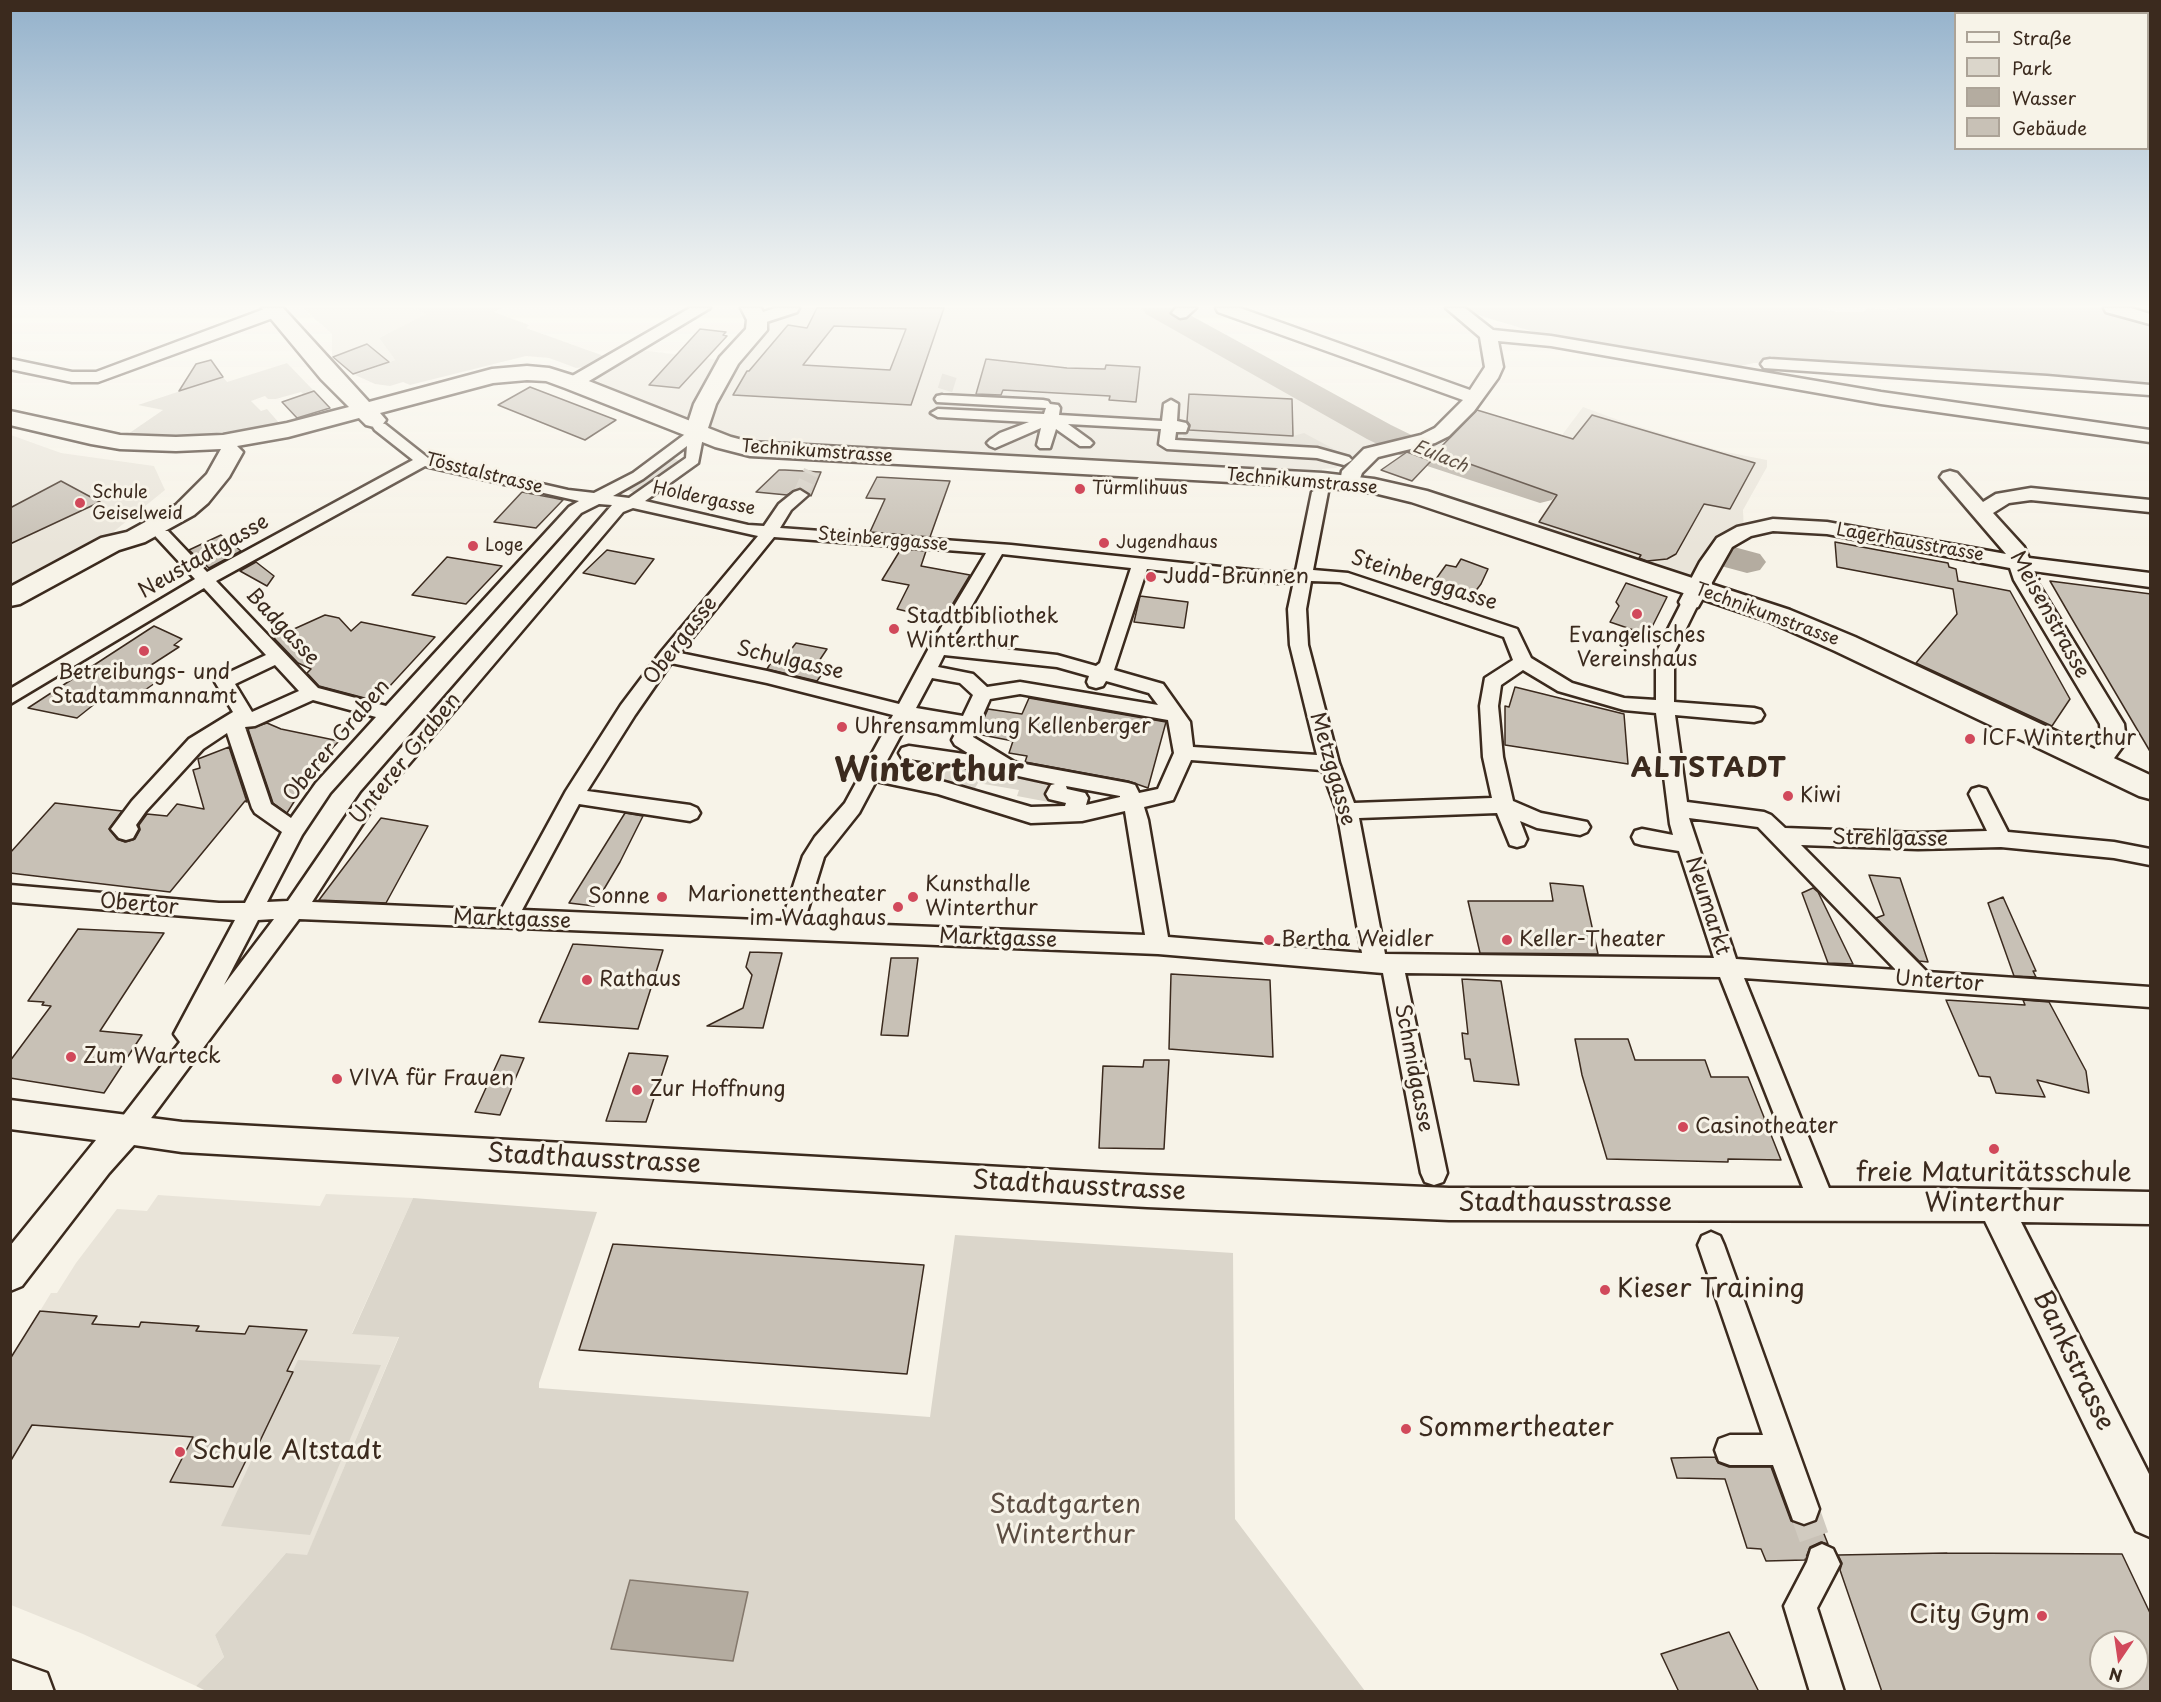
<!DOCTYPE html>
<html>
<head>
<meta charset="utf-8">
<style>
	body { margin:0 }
	#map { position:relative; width:2161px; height:1702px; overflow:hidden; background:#f7f3e8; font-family:"Playpen Sans",sans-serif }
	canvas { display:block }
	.frame { position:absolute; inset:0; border:12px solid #3b2a1e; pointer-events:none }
	.legend { position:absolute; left:1954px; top:12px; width:195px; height:138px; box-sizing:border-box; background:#f7f3e8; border:2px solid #aca397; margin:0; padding:8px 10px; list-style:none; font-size:18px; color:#3b2a1e }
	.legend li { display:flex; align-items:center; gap:12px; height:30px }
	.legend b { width:30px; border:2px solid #aca397 }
	.north { position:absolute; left:2089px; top:1630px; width:60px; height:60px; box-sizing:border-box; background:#f7f3e8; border:2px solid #aca397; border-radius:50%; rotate:193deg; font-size:16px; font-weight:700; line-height:24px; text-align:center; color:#3b2a1e }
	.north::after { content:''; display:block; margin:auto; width:21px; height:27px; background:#d1495b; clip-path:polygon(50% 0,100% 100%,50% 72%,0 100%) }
</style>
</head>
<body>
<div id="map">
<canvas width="2161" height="1702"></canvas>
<div class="frame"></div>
<ul class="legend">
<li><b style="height:8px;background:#f7f3e8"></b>Straße</li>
<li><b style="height:16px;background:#dbd6cb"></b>Park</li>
<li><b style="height:16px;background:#b4aca0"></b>Wasser</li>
<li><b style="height:16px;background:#c8c1b6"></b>Gebäude</li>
</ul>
<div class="north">N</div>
</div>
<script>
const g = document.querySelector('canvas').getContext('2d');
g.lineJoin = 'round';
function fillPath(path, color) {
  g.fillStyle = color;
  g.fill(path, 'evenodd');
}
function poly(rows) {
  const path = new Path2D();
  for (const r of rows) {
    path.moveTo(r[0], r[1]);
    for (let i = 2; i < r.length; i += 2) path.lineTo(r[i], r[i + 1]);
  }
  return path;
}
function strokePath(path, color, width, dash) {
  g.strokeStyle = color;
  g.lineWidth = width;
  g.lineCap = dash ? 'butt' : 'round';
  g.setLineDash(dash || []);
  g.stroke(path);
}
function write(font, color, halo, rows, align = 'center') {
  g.font = font + ' "Playpen Sans",sans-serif';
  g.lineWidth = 6;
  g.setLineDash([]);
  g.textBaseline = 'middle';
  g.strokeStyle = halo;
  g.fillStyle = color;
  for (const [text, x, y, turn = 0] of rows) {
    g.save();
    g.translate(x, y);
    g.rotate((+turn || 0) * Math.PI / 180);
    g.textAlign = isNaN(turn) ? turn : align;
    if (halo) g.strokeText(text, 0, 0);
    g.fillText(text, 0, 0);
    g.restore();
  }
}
const built = poly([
	[303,308,414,308,427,314,379,338,395,360,355,375,332,357,332,334],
	[791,308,1140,308,1171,325,1174,324,1387,441,1412,443,1467,407,1562,435,1583,407,1624,422,1721,451,1767,460,1767,467,1743,510,1744,531,1698,588,1532,533,1555,498,1396,446,1349,460,1336,468,1322,469,1323,480,770,451,573,383,632,349,728,361,767,318],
	[11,435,61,453,154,466,165,490,112,533,11,588],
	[326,1194,413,1198,352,1333,399,1336,307,1556,286,1553,215,1635,224,1657,196,1686,83,1634,11,1605,11,1351,15,1352,51,1293,57,1293,76,1263,117,1209,147,1211,158,1195,320,1206]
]);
const green = poly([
	[414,308,501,308,494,312,529,325,526,328,604,356,585,367,576,368,549,358,526,356,410,385,403,382,390,386,375,384,355,375,395,360,379,338,426,314],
	[1140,308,1171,308,1311,385,1308,388,1412,443,1387,441,1175,324,1171,325],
	[1455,308,1814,308,1837,312,1862,312,1868,308,1897,310,1898,308,2112,308,2150,319,2150,390,2047,381,1754,363,1741,366,1736,373,1551,341,1534,332],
	[287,363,314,391,304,395,301,392,276,399,268,399,265,396,251,401,261,411,267,409,280,424,195,436,163,437,128,434,163,410,138,405,223,377,227,382],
	[1184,429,1293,436,1304,433,1343,454,1339,457,1301,447,1216,442,1208,439,1183,437],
	[673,458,681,461,635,493,627,490],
	[944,762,1050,781,1045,797,1066,801,1070,806,1017,796,1019,790,978,783,975,788,941,785,940,763],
	[413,1198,597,1212,539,1383,539,1388,930,1417,955,1235,1233,1253,1235,1519,1365,1691,208,1692,196,1686,224,1657,215,1635,286,1553,307,1555,399,1337,352,1334],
	[298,1360,381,1365,310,1535,221,1526]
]);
const water = poly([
	[630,1580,748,1592,733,1661,611,1649,630,1580]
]);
const river = poly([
	[1142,308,1177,308,1391,425,1436,447,1552,486,1557,493,1552,500,1540,503,1412,461,1367,439,1146,314,1142,308],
	[1734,547,1760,554,1766,562,1760,570,1747,573,1721,566,1716,558,1721,550,1734,547]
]);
const building = poly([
	[817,308,944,308,911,405,733,395,747,371,749,371,788,325,807,328,817,308],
	[834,326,906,329,890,370,803,365,834,326],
	[700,329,726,332,723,335,727,336,679,388,649,385,700,329],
	[367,344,389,362,353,374,333,357,367,344],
	[986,359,1067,368,1105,369,1106,365,1140,367,1136,402,1109,400,1110,396,1056,393,1003,390,1001,395,976,394,986,359],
	[211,360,223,377,179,391,196,364,211,360],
	[530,387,616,420,585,440,498,405,530,387],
	[314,391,330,408,297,418,282,402,314,391],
	[1189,394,1292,399,1293,436,1189,430,1190,425,1187,421,1189,394],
	[1477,410,1573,439,1592,415,1755,463,1730,509,1704,504,1676,554,1667,559,1647,561,1639,558,1641,555,1539,522,1557,495,1436,452,1477,410],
	[1407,452,1431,461,1412,481,1381,470,1407,452],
	[779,470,785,470,821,472,811,496,799,488,787,495,756,492,779,470],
	[877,477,950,481,930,537,870,532,885,499,866,498,877,477],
	[61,481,100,502,10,544,10,508,61,481],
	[522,492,554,498,563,500,536,528,494,522,522,492],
	[221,535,241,551,209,568,189,550,221,535],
	[1835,542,1948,563,1949,567,1956,569,1958,581,2010,591,2070,699,2052,726,1916,663,1957,614,1953,589,1837,567,1835,542],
	[901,549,926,551,921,566,970,575,943,620,897,609,909,585,882,580,901,549],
	[607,550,654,559,635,584,583,573,607,550],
	[447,557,502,566,466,604,412,595,447,557],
	[1461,559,1488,569,1481,584,1468,601,1431,586,1446,565,1456,567,1461,559],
	[256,562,274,576,267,586,240,571,256,562],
	[2050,581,2151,594,2151,753,2072,619,2050,581],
	[1626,583,1667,597,1648,635,1610,622,1619,606,1616,602,1626,583],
	[1140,596,1188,602,1184,628,1134,622,1140,596],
	[325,615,339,618,351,631,361,622,435,637,376,701,319,686,307,673,311,669,298,663,274,638,325,615],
	[154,626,182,639,174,645,179,647,145,669,149,671,142,676,158,681,129,701,107,694,77,718,28,708,154,626],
	[796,643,827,649,819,661,829,664,817,681,767,669,776,655,786,656,796,643],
	[1515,687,1624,714,1628,764,1505,745,1505,706,1509,707,1515,687],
	[1029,698,1166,722,1148,788,1128,781,1025,762,1027,756,1009,753,1013,741,977,734,988,709,1022,714,1029,698],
	[267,723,281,729,339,741,319,762,287,813,273,803,248,729,267,723],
	[229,747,247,802,245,801,170,892,10,873,10,853,55,803,122,811,109,829,117,839,125,842,135,839,140,830,139,825,147,814,167,816,177,804,204,809,193,770,200,768,198,759,229,747],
	[625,813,643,816,620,862,594,906,569,903,625,813],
	[381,818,428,826,386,903,319,900,381,818],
	[1869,875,1900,878,1928,962,1919,961,1876,918,1884,915,1869,875],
	[1550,883,1583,886,1598,954,1480,953,1468,901,1553,901,1550,883],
	[1813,888,1818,892,1853,964,1828,963,1802,893,1813,888],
	[2003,897,2036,971,2033,971,2036,977,2014,976,1988,903,2003,897],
	[78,929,164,933,100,1031,142,1035,104,1093,10,1078,10,1061,51,1006,42,1005,44,1002,28,1001,78,929],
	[573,944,663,950,638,1029,539,1022,573,944],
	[750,952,782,953,763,1028,707,1026,743,1008,752,975,746,967,750,952],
	[891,958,918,958,908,1036,881,1035,891,958],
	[1171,974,1270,980,1273,1057,1169,1049,1171,974],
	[1462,979,1501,981,1519,1085,1474,1081,1470,1059,1465,1059,1462,1033,1468,1034,1462,979],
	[1946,1000,2025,1005,2023,1000,2049,1002,2086,1071,2089,1093,2037,1080,2045,1097,1996,1093,1990,1077,1979,1076,1946,1000],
	[1575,1039,1628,1039,1635,1060,1705,1060,1711,1077,1748,1077,1781,1160,1728,1159,1728,1162,1607,1159,1582,1075,1575,1039],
	[629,1053,668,1056,646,1122,606,1121,629,1053],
	[501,1055,524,1058,500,1115,475,1112,501,1055],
	[1144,1060,1169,1060,1164,1149,1099,1148,1103,1066,1143,1067,1144,1060],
	[613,1244,924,1265,907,1374,579,1350,613,1244],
	[40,1311,97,1316,92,1324,139,1327,141,1322,199,1326,196,1331,245,1334,249,1326,307,1330,287,1371,293,1372,259,1443,255,1442,233,1487,170,1482,193,1437,32,1425,10,1462,10,1359,40,1311],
	[1715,1457,1718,1463,1729,1467,1771,1467,1791,1521,1805,1526,1816,1522,1818,1519,1828,1544,1821,1542,1810,1547,1805,1560,1766,1561,1761,1549,1747,1548,1725,1479,1677,1478,1671,1458,1715,1457],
	[1947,1553,2122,1554,2151,1615,2151,1692,1882,1692,1840,1570,1842,1563,1838,1555,1947,1553],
	[2101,1642,2137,1642,2137,1678,2101,1678,2101,1642],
	[1729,1632,1759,1692,1679,1692,1661,1654,1729,1632]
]);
const pedestrianTunnelFar1 = poly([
	[945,390,950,374],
	[800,495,811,471]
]);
const pedestrianTunnel = poly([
	[1804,1509,1822,1560]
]);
const pedestrian = poly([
	[942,395,1043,400,1048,401,1050,404,1058,405,1060,408,1059,415,1162,421,1164,404,1171,400,1178,404,1177,421,1186,423,1188,426,1186,432,1176,432,1175,440,1317,448,1349,457,1352,460,1344,465,1317,458,1167,449,1159,444,1161,429,1068,424,1090,440,1093,443,1090,446,1080,446,1056,429,1050,448,1040,448,1037,445,1041,428,995,448,990,446,987,443,990,440,1000,433,1029,422,938,417,931,413,938,409,1044,414,1046,408,937,402,935,399,937,396,942,395],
	[380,423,385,424,428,458,568,490,594,493,633,473,692,429,697,428,704,432,698,463,645,501,748,525,764,526,779,504,794,492,800,490,808,495,791,510,780,528,1011,545,1278,573,1296,571,1312,492,1320,487,1328,492,1313,570,1348,573,1517,629,1531,658,1572,683,1624,698,1656,700,1656,653,1684,598,1696,598,1699,602,1674,653,1674,702,1754,708,1761,710,1764,715,1761,720,1754,722,1675,715,1687,802,1764,812,1771,815,1785,828,1918,833,1987,831,1969,794,1972,789,1979,787,1986,789,2008,832,2114,842,2150,849,2150,865,2114,858,2001,847,1918,849,1801,845,1927,972,2150,987,2150,1007,1744,978,1835,1203,1831,1212,1822,1215,1813,1212,1809,1203,1720,977,1405,973,1447,1173,1443,1182,1434,1185,1425,1182,1421,1173,1383,973,1158,954,299,919,137,1137,128,1140,119,1137,115,1129,119,1121,180,1042,174,1034,235,920,10,902,10,885,219,903,245,903,282,832,255,813,252,808,227,733,203,749,146,811,136,825,138,829,133,838,126,840,119,838,111,829,132,801,189,739,233,712,215,682,217,678,266,655,204,588,10,704,10,689,195,579,156,537,154,534,156,531,168,531,207,572,413,460,375,430,373,427,375,424,380,423],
	[687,446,686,458,629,498,613,496,643,479,687,446],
	[425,466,579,501,569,507,386,706,318,688,216,581,425,466],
	[599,504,612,505,362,793,288,901,267,902,302,835,330,793,581,513,599,504],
	[633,508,758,536,661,652,621,705,566,791,501,910,312,902,376,803,623,512,633,508],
	[774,537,986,553,929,648,899,704,767,671,680,653,774,537],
	[1002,554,1131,568,1100,663,1096,666,1057,655,950,643,1002,554],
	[1147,569,1278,583,1294,581,1288,609,1290,645,1317,755,1193,747,1190,722,1163,684,1114,670,1147,569],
	[1311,581,1340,582,1504,637,1513,660,1485,678,1480,706,1483,757,1492,798,1354,803,1339,763,1308,645,1306,609,1311,581],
	[944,655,1057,667,1089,676,1087,682,1089,686,1096,688,1103,686,1106,681,1149,693,1158,705,1020,682,987,687,973,674,938,667,944,655],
	[671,663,767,683,893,715,845,803,815,837,803,856,782,921,522,910,579,804,690,821,697,818,700,813,697,808,690,805,587,791,635,715,671,663],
	[275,665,299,691,252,712,235,684,275,665],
	[1523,670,1558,691,1624,710,1656,713,1670,824,1673,835,1642,829,1635,831,1632,837,1635,843,1642,845,1679,851,1714,958,1385,954,1359,818,1497,813,1510,845,1517,847,1524,845,1527,839,1520,821,1537,828,1580,835,1587,832,1590,827,1587,822,1541,813,1513,801,1503,757,1498,706,1501,685,1523,670],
	[932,678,960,683,973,695,963,716,916,708,932,678],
	[1020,694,1168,720,1174,753,1158,789,1139,793,1135,785,1128,783,1014,762,973,737,990,699,1020,694],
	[313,700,376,717,316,783,291,818,271,804,245,727,255,726,313,700],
	[909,720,958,729,952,740,955,745,971,755,909,746,902,748,899,753,902,758,1000,772,1055,784,1051,785,1046,794,1049,799,1066,803,1065,806,1031,807,938,780,883,768,909,720],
	[1191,760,1322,770,1337,811,1362,953,1168,937,1148,820,1144,807,1173,800,1191,760],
	[876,781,938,794,1031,823,1082,821,1125,811,1145,935,804,922,824,857,859,813,876,781],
	[1066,786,1120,796,1120,797,1086,805,1088,798,1085,793,1067,789,1066,786],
	[1689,818,1758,827,1896,970,1736,959,1689,818],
	[274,919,224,985,258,920,274,919],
	[1711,1232,1720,1236,1724,1245,1819,1509,1815,1520,1804,1524,1793,1520,1773,1465,1730,1465,1719,1461,1715,1450,1719,1439,1730,1435,1763,1435,1698,1245,1702,1236,1711,1232],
	[1822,1544,1833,1549,1840,1564,1817,1608,1844,1692,1810,1692,1784,1606,1807,1562,1811,1549,1822,1544]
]);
const minor = poly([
	[267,308,281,308,283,311,281,315,98,382,72,382,10,369,10,359,72,372,96,372,267,308],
	[690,308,710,308,579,387,567,387,564,383,567,379,690,308],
	[775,308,799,308,797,312,757,325,751,324,749,320,751,316,775,308],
	[1176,308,1196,308,1186,317,1180,318,1172,313,1176,308],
	[1216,308,1240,308,1470,390,1485,367,1480,337,1446,308,1465,308,1493,330,1551,336,1881,392,2150,430,2150,442,1881,404,1551,346,1498,341,1503,367,1498,378,1474,411,1449,436,1435,443,1378,457,1362,473,1357,486,1350,488,1343,486,1340,482,1342,471,1364,449,1421,435,1435,428,1463,400,1218,312,1216,308],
	[2104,308,2131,308,2150,314,2150,324,2106,312,2104,308],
	[1770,359,2047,376,2150,385,2150,395,1764,368,1761,364,1764,360,1770,359],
	[1950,471,1957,473,1983,502,1996,494,2031,488,2150,500,2150,512,2031,500,2009,503,1993,513,2024,547,2029,558,2150,573,2150,587,2033,571,2036,580,2124,724,2126,742,2106,769,2097,772,2088,769,2084,763,2101,740,2100,724,2014,580,2010,568,1827,534,1773,531,1751,536,1732,547,1698,607,1690,609,1682,607,1679,602,1700,562,1717,538,1737,527,1773,519,1827,522,2006,554,1940,477,1943,473,1950,471],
	[10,1100,182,1122,1147,1175,1449,1188,1934,1188,2150,1192,2150,1224,2021,1222,2150,1476,2150,1537,2136,1531,1985,1221,1449,1220,1147,1207,182,1152,134,1145,109,1173,22,1286,10,1291,10,1246,96,1140,10,1129,10,1100]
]);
const tertiary = poly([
	[741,308,761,308,767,320,767,330,738,364,716,404,705,437,697,439,689,437,685,432,694,404,720,357,746,329,747,320,741,308]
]);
const primary = poly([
	[262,308,283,308,369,402,492,369,527,366,549,368,581,378,731,437,750,442,1323,473,1374,479,1427,491,1790,610,1855,637,2150,775,2150,799,2139,796,1835,651,1770,622,1411,502,1374,493,1323,487,750,456,715,447,565,388,546,381,527,380,493,383,380,413,386,420,382,425,374,427,366,425,359,418,288,437,237,446,243,452,229,477,208,503,194,515,145,542,119,550,20,604,10,606,10,587,101,538,127,532,176,505,207,474,221,449,176,451,120,449,91,444,10,425,10,411,120,435,176,437,223,435,287,423,349,407,321,379,262,308],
	[10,1660,47,1673,54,1692,10,1692,10,1660]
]);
const markers = [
	[1080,489,6,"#d1495b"],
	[80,503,6,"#d1495b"],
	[1104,543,6,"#d1495b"],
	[473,546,6,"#d1495b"],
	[1151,577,6,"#d1495b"],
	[1637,614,6,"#d1495b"],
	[894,629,6,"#d1495b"],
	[144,651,6,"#d1495b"],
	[842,727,6,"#d1495b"],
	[1970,739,6,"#d1495b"],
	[1788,796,6,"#d1495b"],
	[662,897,6,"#d1495b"],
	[913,897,6,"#d1495b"],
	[898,907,6,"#d1495b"],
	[1269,940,6,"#d1495b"],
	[1507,940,6,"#d1495b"],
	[587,980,6,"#d1495b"],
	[71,1057,6,"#d1495b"],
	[337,1079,6,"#d1495b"],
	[637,1090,6,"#d1495b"],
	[1683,1127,6,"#d1495b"],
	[1994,1149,6,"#d1495b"],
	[1605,1290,6,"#d1495b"],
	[1406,1429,6,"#d1495b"],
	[180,1452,6,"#d1495b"],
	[2042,1616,6,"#d1495b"]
];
const farStreetnames = [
	["Technikumstrasse",817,452,4],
	["Tösstalstrasse",484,474,14],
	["Technikumstrasse",1302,482,5],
	["Holdergasse",704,499,12],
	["Steinberggasse",883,540,5],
	["Lagerhausstrasse",1910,543,10],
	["Technikumstrasse",1767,615,20]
];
const farWaternames = [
	["Eulach",1440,457,22]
];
const farPoinames = [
	["Türmlihuus",1092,489],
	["Schule",92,493],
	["Geiselweid",92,514],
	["Jugendhaus",1116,543],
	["Loge",485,546]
];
const streetNames = [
	["Neustadtgasse",204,557,-30],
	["Steinberggasse",1424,581,18],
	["Meisenstrasse",2049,615,61],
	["Badgasse",282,627,47],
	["Obergasse",681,641,-52],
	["Schulgasse",790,661,13],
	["Oberer Graben",337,741,-50],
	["Unterer Graben",406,759,-51],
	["Metzggasse",1332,769,74],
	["Strehlgasse",1890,839,1],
	["Obertor",139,905,5],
	["Neumarkt",1707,906,72],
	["Marktgasse",512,920,2],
	["Marktgasse",998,939,2],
	["Untertor",1939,982,4],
	["Schmidgasse",1413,1068,79]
];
const poiNames = [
	["Judd-Brunnen",1163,577],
	["Stadtbibliothek",906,617],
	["Winterthur",906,641],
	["Evangelisches",1637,636,"center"],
	["Vereinshaus",1637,660,"center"],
	["Betreibungs- und",144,673,"center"],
	["Stadtammannamt",144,697,"center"],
	["Uhrensammlung Kellenberger",854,727],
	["ICF Winterthur",1982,739],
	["Kiwi",1800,796],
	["Kunsthalle",925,885],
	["Winterthur",925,909],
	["Marionettentheater",886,895,"right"],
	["im Waaghaus",886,919,"right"],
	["Sonne",650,897,"right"],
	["Bertha Weidler",1281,940],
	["Keller-Theater",1519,940],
	["Rathaus",599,980],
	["Zum Warteck",83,1057],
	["VIVA für Frauen",349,1079],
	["Zur Hoffnung",649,1090],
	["Casinotheater",1695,1127]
];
const nearStreetnames = [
	["Stadthausstrasse",594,1160,3],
	["Stadthausstrasse",1079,1187,3],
	["Stadthausstrasse",1565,1204],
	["Bankstrasse",2073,1361,64]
];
const nearPoinames = [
	["freie Maturitätsschule",1994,1174,"center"],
	["Winterthur",1994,1204,"center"],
	["Kieser Training",1617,1290],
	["Sommertheater",1418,1429],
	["Schule Altstadt",192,1452],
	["City Gym",2030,1616,"right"]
];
const nearParknames = [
	["Stadtgarten",1065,1506],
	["Winterthur",1065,1536]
];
const districtNames = [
	["ALTSTADT",1709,770]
];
const townNames = [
	["Winterthur",929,772]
];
fillPath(built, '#e9e4d9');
fillPath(green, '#dbd6cb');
fillPath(water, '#b4aca0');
strokePath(water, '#84786c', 1.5);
fillPath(river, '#b4aca0');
fillPath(building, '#c8c1b6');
strokePath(building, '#3b2a1e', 1.5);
strokePath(pedestrianTunnelFar1, '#d1cbc0', 15, [15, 8]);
strokePath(pedestrianTunnel, '#d1cbc0', 30, [30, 15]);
strokePath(pedestrian, '#3b2a1e', 5);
strokePath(minor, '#3b2a1e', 5);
strokePath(tertiary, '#3b2a1e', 5);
strokePath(primary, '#3b2a1e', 5);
fillPath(pedestrian, '#f7f3e8');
fillPath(minor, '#f7f3e8');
fillPath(tertiary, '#f7f3e8');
fillPath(primary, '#f7f3e8');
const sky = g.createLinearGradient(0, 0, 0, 546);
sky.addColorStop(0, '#93b1cb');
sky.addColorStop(0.56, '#fbfaf5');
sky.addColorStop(1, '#fbfaf500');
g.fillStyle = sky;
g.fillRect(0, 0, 2161, 546);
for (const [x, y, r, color] of markers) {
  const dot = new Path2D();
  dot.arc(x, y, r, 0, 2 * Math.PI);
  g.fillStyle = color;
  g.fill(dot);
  strokePath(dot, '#f7f3e8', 2);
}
write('18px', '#3b2a1e', '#f7f3e8', farStreetnames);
write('italic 18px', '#5f5145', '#f7f3e8', farWaternames);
write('18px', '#3b2a1e', '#f7f3e8', farPoinames, 'left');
write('21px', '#3b2a1e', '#f7f3e8', streetNames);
write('21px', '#3b2a1e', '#f7f3e8', poiNames, 'left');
write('26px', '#3b2a1e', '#f7f3e8', nearStreetnames);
write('26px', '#3b2a1e', '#f7f3e8', nearPoinames, 'left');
write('26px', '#5b4c41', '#f7f3e8', nearParknames);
g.letterSpacing = '1.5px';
write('bold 27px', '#3b2a1e', '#f7f3e8', districtNames);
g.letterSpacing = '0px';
write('bold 33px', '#3b2a1e', '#f7f3e8', townNames);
</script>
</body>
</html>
